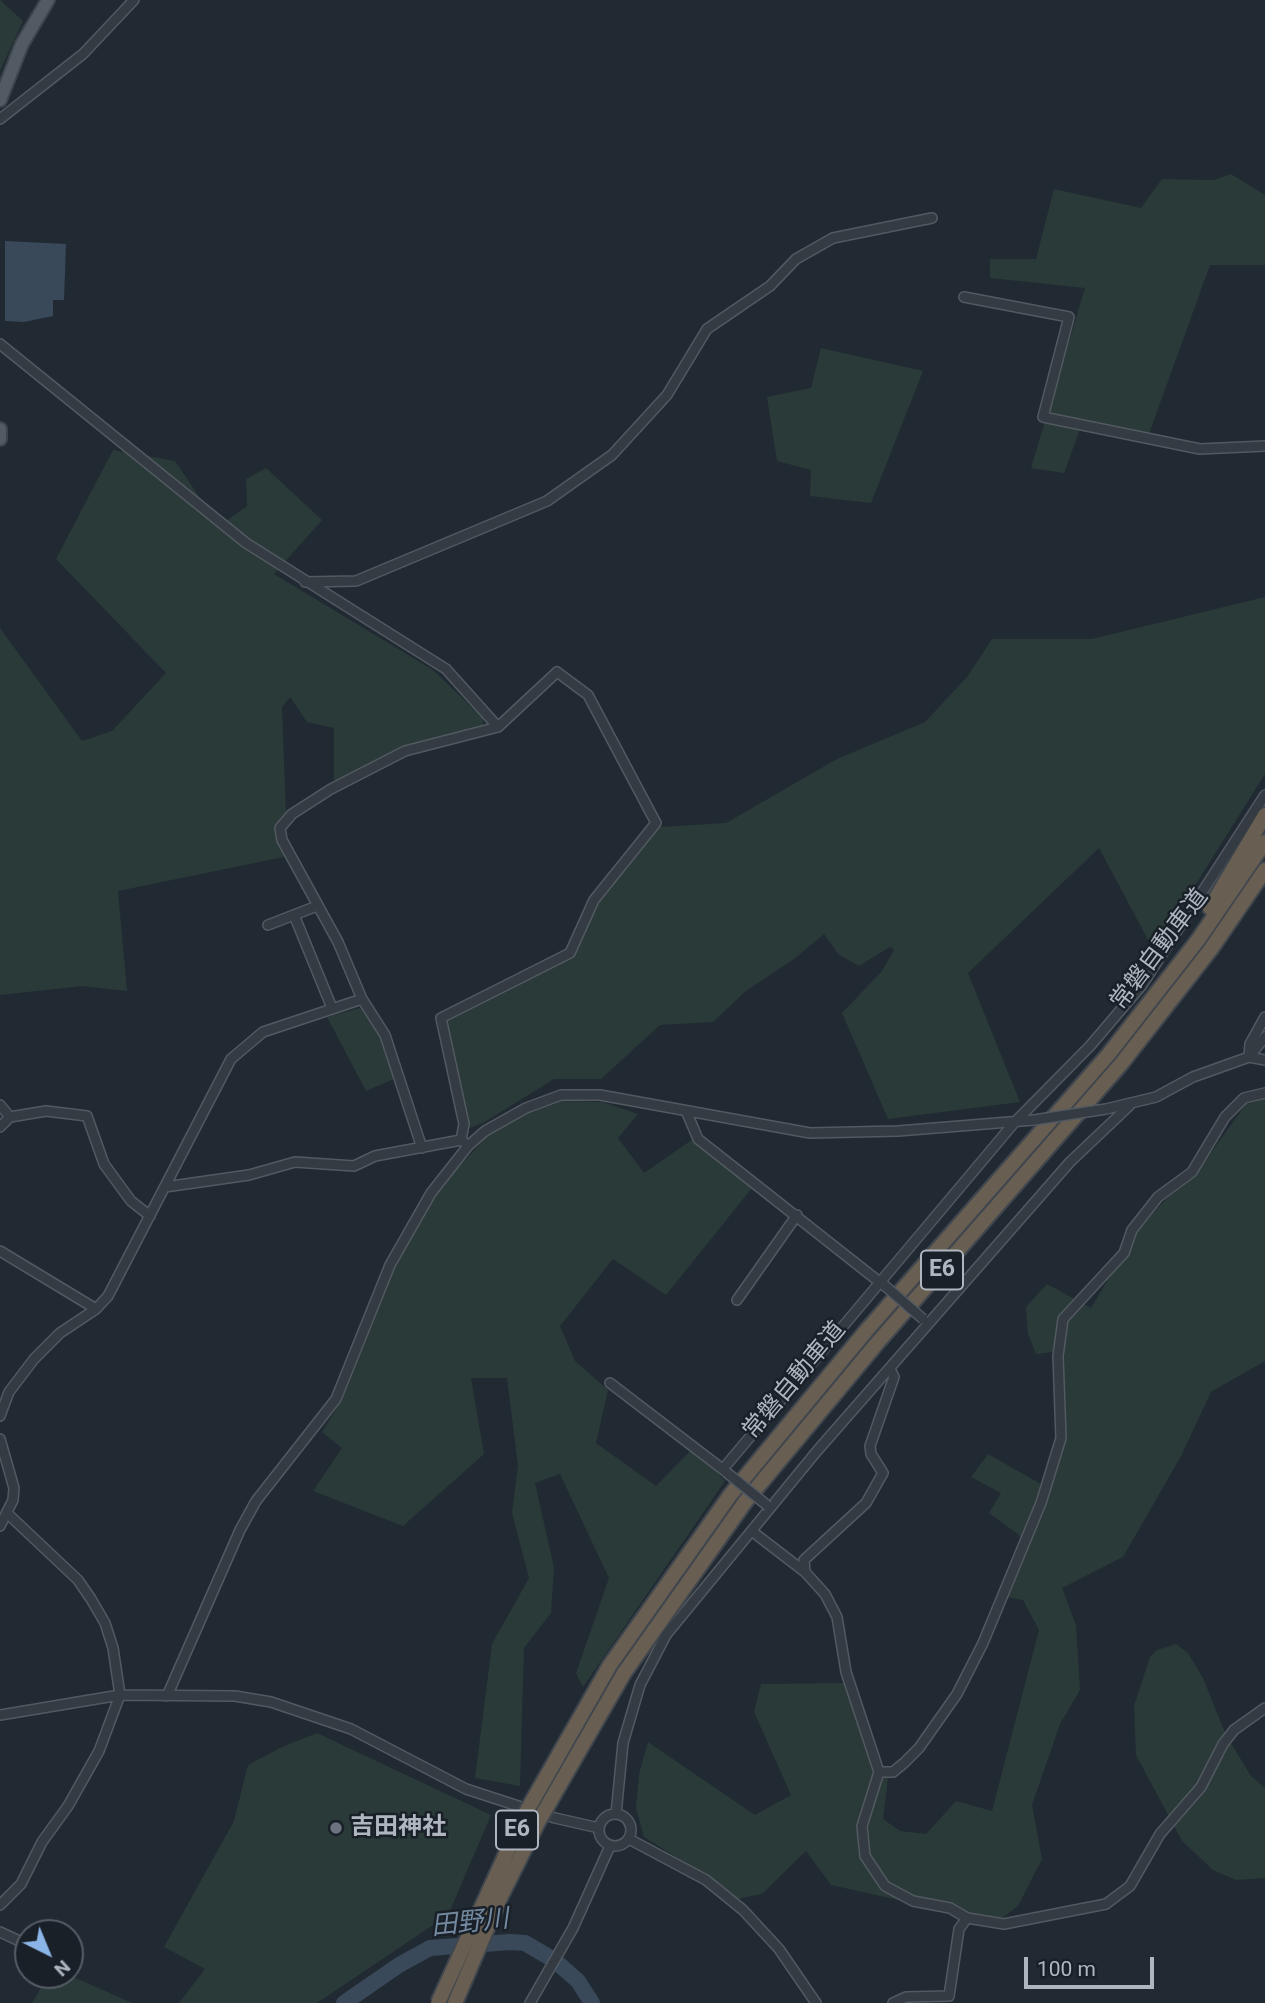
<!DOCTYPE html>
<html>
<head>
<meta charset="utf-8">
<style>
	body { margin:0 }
	#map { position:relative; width:1265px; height:2003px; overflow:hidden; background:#212a32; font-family:Roboto,sans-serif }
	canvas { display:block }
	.north { position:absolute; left:14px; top:1919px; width:70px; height:70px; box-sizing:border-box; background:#1a2028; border:2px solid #565c65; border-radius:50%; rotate:137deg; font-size:19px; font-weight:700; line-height:28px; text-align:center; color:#afb6c0 }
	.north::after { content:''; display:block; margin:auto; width:24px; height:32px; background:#8bb5e8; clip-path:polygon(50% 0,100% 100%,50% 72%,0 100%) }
	.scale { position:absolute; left:1024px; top:1957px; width:130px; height:32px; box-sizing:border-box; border:4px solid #afb6c0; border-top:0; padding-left:9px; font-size:21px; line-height:24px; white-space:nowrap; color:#afb6c0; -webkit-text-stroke:5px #1a2028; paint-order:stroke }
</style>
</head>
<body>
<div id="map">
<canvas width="1265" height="2003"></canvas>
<div class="north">N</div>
<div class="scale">100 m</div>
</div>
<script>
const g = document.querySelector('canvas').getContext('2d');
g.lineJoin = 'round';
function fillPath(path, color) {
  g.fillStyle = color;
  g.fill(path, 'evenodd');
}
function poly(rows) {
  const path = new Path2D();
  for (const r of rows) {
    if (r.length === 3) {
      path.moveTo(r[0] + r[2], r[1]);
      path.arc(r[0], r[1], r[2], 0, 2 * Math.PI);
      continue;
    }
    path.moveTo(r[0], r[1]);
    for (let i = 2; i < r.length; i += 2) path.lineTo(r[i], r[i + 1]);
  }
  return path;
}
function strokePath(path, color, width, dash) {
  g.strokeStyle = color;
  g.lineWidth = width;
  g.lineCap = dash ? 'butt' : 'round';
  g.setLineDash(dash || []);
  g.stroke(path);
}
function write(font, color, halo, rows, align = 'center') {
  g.font = font + ' Roboto,"Noto Sans JP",sans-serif';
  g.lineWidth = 5;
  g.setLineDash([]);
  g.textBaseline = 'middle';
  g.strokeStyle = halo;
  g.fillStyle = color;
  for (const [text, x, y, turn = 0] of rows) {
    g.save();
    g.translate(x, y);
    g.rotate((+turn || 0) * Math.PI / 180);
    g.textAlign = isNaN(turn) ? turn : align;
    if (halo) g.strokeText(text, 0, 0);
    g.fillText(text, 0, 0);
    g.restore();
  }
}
const green = poly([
	[0,0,23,21,0,71],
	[1231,174,1265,195,1265,265,1210,265,1149,434,1081,426,1064,473,1031,468,1085,288,990,278,990,259,1036,259,1054,189,1141,208,1162,179,1213,180],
	[821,348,923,371,871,503,810,496,811,470,777,461,767,397,811,388],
	[113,450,175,461,219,526,247,506,246,479,266,468,322,520,274,574,433,670,483,718,483,727,404,747,334,782,334,728,307,722,290,697,282,707,286,815,275,828,284,857,118,891,127,991,82,986,0,995,0,628,82,741,112,731,166,673,56,559],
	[1265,597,1265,774,1154,951,1099,848,968,973,1020,1102,888,1119,842,1013,882,971,894,950,890,947,859,966,839,955,824,934,794,959,746,991,713,1022,660,1025,601,1079,554,1079,483,1123,469,1128,447,1022,573,957,600,901,660,827,726,823,837,759,925,722,967,677,992,639,1092,639],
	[360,1008,382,1038,394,1079,366,1091,327,1017],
	[1265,1099,1265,1361,1211,1392,1181,1456,1123,1557,1062,1588,1076,1625,1080,1690,1060,1724,1032,1805,1042,1859,1018,1906,997,1922,831,1885,806,1851,762,1894,737,1899,708,1877,644,1837,636,1808,639,1774,648,1742,755,1815,791,1795,754,1712,761,1684,845,1683,867,1741,868,1757,874,1770,888,1777,883,1819,900,1831,926,1834,956,1801,992,1811,1039,1630,1023,1600,1006,1597,1024,1555,1019,1535,989,1513,1001,1493,971,1477,988,1454,1048,1488,1065,1438,1062,1351,1036,1354,1028,1334,1026,1307,1047,1284,1091,1308,1136,1233,1166,1199,1195,1175,1246,1104],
	[562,1101,602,1102,638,1114,618,1138,644,1173,696,1137,732,1165,752,1188,666,1295,613,1259,560,1326,575,1361,608,1390,596,1443,656,1486,693,1448,725,1481,583,1687,576,1673,609,1578,560,1474,535,1483,554,1568,551,1613,524,1648,520,1786,475,1778,492,1644,529,1578,512,1513,518,1465,507,1378,471,1378,484,1454,403,1526,313,1491,342,1448,322,1432,342,1400,395,1268,434,1195,489,1134,528,1113],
	[1176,1644,1188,1653,1203,1678,1226,1735,1251,1776,1265,1788,1265,1878,1236,1880,1213,1870,1182,1841,1136,1755,1134,1706,1150,1657,1157,1650],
	[317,1733,491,1815,448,1915,317,2003,179,2003,205,1969,164,1947,234,1821,248,1765,282,1747],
	[49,1975,69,1975,132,2003,32,2003]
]);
const water = poly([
	[5,241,66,244,64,300,53,300,53,316,24,322,5,321]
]);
const river = poly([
	[344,2003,399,1965,430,1948,510,1942,525,1943,554,1960,578,1981,592,2003]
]);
const minor = poly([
	[0,119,83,54,134,0],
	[964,297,1069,317,1043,417,1200,449,1265,446],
	[0,344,246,543,446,669,498,727],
	[305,582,356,581,547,501,612,455,667,395,707,329,770,286,796,259,833,238,932,218],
	[294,915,332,1008],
	[268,925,317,906],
	[1249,1057,1250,1044,1265,1017],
	[1249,1057,1265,1060],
	[0,1105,10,1117],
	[1106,1109,1156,1097,1193,1077,1249,1057,1265,1037],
	[687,1113,698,1139,882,1284],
	[0,1127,10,1117,46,1111,87,1116,104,1164,131,1201,150,1216],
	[422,1148,385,1035,362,999,338,942,282,840,280,828,292,814,331,789,405,751,498,727,557,672,588,695,656,823,594,900,570,953,441,1018,464,1124,461,1140],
	[165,1187,249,1175,295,1162,354,1166,375,1156,461,1140,464,1142],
	[0,1251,96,1309],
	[737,1300,797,1215],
	[610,1383,725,1471],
	[0,1416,9,1392,34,1359,60,1333,96,1309,108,1296,231,1059,263,1032,362,999],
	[0,1439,14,1488,13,1500,0,1526],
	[723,1469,1014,1123,1090,1046,1142,985,1265,795],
	[753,1532,805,1572,825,1594,837,1617,846,1672,879,1772,862,1826,865,1856,885,1886,913,1901,950,1908,967,1918,1004,1924,1106,1904,1130,1886,1160,1834,1201,1787,1223,1744,1234,1730,1265,1708],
	[805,1572,804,1560,866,1503,883,1473,871,1454,870,1446,894,1377,890,1369],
	[167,1696,240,1530,256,1501,336,1399,390,1265,431,1193,468,1146,485,1131,526,1108,561,1095,600,1095,810,1133,898,1131,1034,1120],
	[0,1715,120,1695,235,1696,271,1702,351,1729,466,1789,555,1818,599,1828],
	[879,1772,893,1772,904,1763,919,1748,957,1694,983,1643,1041,1503,1061,1438,1058,1356,1063,1319,1124,1253,1132,1230,1158,1197,1192,1172,1225,1117,1244,1098,1265,1093],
	[615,1830,16],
	[616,1814,623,1743,640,1685,666,1635,817,1451,1070,1162,1129,1106],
	[629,1839,706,1880,743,1910,779,1949,816,2003],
	[0,1905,21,1884,42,1842,68,1806,99,1751,120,1695,113,1648,105,1623,91,1599,78,1580,8,1514],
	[0,1932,28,1945],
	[530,2003,573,1928,610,1846],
	[893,2003,906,1997,949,1996,959,1929,967,1918]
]);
const major = poly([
	[0,100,22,44,48,0],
	[0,429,0,439]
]);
const highway = poly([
	[1210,908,1265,815],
	[610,1665,731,1494,866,1331,1108,1055,1198,940,1265,842],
	[624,1673,745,1502,878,1342,1121,1064,1211,949,1265,870]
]);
const minorBridge = poly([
	[1034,1120,1106,1109],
	[884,1285,923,1319],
	[726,1472,768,1506]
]);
const highwayBridge = poly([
	[438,2003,521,1821,610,1665],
	[455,2003,500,1898,537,1824,624,1673]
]);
const markers = [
	[336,1828,7,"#6b7280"]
];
const shields = [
	[942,1270,42],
	[517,1830,42]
];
const shieldNames = [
	["E6",942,1270],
	["E6",517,1830]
];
const streetNames = [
	["常磐自動車道",1160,950,-53],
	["常磐自動車道",795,1381,-50]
];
const poiNames = [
	["吉田神社",350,1828]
];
const waterNames = [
	["田野川",470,1924,-6]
];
fillPath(green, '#293a38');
fillPath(water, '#39495a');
strokePath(river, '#39495a', 16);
strokePath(minor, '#525961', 12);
strokePath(major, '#3e444d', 16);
strokePath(highway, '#3f464e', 18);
strokePath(minor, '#343b43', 9);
strokePath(major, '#525b63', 12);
strokePath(highway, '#685e52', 14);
strokePath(minorBridge, '#525961', 12, []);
strokePath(highwayBridge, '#3f464e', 18, []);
strokePath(minorBridge, '#343b43', 9);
strokePath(highwayBridge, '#685e52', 14);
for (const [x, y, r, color] of markers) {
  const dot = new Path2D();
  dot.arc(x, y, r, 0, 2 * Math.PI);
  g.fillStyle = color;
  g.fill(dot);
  strokePath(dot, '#1a2028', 2.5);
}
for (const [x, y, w] of shields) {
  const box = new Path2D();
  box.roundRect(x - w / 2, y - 19.5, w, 39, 5);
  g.fillStyle = '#1a2028';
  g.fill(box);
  strokePath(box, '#afb6c0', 2);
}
write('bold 23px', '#afb6c0', null, shieldNames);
write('24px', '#afb6c0', '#1a2028', streetNames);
write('bold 24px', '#afb6c0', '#1a2028', poiNames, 'left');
write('italic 26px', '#7389a0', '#1a2028', waterNames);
</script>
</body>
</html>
